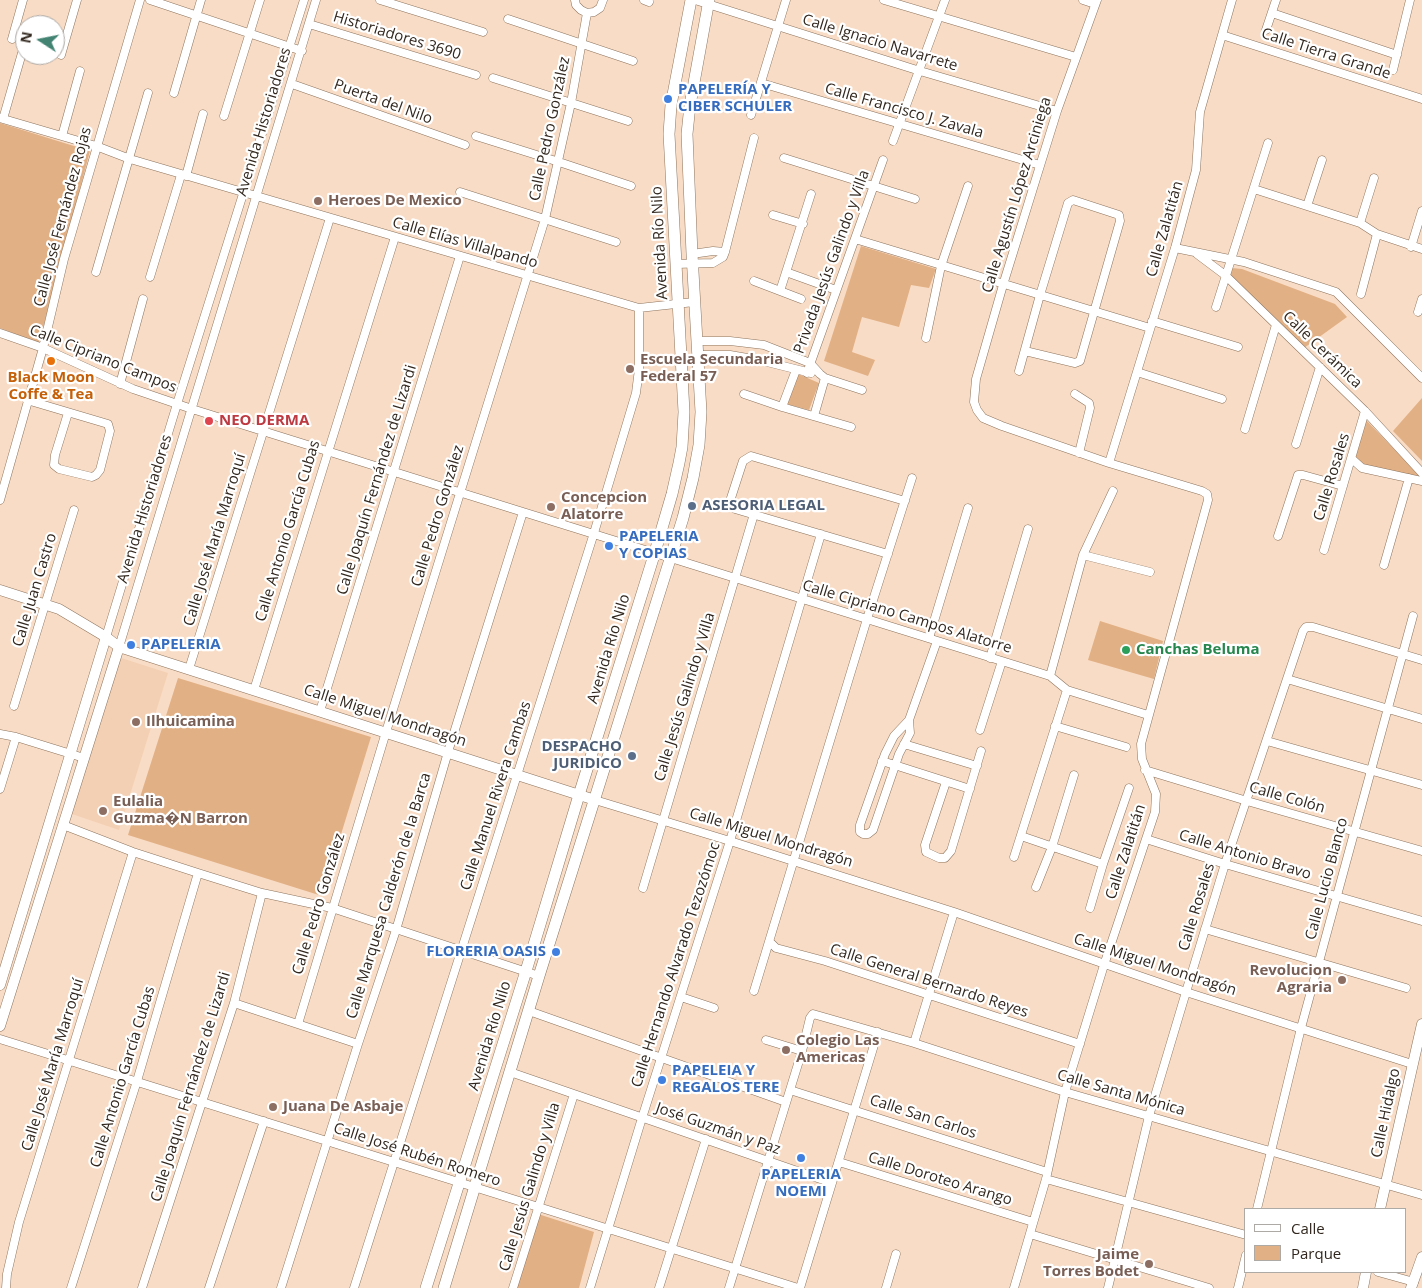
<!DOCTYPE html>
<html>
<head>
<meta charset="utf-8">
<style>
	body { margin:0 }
	#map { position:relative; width:1422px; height:1288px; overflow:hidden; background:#f9dcc5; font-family:"Open Sans",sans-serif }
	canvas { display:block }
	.legend { position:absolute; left:1244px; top:1208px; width:162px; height:65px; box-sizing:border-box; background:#fff; border:1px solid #ada9a5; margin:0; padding:6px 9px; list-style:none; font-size:15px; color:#31271e }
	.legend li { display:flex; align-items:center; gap:10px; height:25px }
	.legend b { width:25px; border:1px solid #ada9a5 }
	.north { position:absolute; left:15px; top:15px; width:50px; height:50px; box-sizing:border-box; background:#fff; border:1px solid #ada9a5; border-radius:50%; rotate:281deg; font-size:14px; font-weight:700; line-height:20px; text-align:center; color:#31271e }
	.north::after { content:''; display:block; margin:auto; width:18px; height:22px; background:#428372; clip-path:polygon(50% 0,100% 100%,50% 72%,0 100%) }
</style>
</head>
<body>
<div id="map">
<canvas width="1422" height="1288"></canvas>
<ul class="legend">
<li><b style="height:6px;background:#fff"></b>Calle</li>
<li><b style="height:14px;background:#e2b085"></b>Parque</li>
</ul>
<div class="north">N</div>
</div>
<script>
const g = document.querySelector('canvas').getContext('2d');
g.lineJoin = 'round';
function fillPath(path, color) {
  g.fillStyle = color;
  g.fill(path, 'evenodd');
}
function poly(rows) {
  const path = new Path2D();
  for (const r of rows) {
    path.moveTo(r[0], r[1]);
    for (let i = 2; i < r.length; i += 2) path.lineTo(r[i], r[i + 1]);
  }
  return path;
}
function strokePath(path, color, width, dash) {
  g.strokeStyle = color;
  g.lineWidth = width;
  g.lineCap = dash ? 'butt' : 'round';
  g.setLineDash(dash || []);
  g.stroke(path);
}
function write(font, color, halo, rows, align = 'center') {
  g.font = font + ' "Open Sans",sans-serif';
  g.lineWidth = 4.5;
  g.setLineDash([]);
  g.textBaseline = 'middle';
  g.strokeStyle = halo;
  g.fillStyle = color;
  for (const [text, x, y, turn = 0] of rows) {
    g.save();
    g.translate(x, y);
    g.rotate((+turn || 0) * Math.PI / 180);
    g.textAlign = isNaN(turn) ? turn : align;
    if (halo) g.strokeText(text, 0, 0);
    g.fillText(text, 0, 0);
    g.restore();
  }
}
const built = poly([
	[118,657,168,673,119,830,69,813]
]);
const green = poly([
	[0,123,90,151,39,343,0,328],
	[861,246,936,269,929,288,911,285,899,327,862,317,852,352,875,360,868,376,824,361],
	[1232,268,1242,269,1335,304,1347,317,1304,348,1230,277],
	[796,373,819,383,809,410,787,404],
	[1422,398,1422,461,1393,431],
	[1366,420,1422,478,1362,467,1353,458],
	[1100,621,1163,641,1154,679,1088,660],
	[178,678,371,737,322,896,128,835],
	[538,1214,594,1232,579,1288,515,1288]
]);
const minor = poly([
	[150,0,302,51],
	[380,0,483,32],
	[575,0,576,5,581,10,587,13,594,12,600,8,603,0],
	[644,0,649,2],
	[695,0,920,71,1057,111],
	[884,0,1076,57],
	[1083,0,1095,4],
	[1272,13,1397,55],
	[508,19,633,61],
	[309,24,476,75],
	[1266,30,1276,0],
	[1222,35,1422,99],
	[12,39,23,0],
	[61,55,77,0],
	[1393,70,1410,0],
	[493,78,628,121],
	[761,83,1040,165],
	[292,84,465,145],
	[174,93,201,0],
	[751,115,786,0],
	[224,116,260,0],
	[0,118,96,146,130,159,639,308,694,302],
	[3,119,22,53],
	[62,136,80,71],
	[476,136,559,162,631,186],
	[893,141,945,0],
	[784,158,915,199],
	[186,176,203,114],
	[1254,189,1360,223,1377,234,1422,249],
	[460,192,616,242],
	[1307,206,1322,160],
	[773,215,803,224],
	[1360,223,1374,178],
	[855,239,1150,328],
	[1411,247,1422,211],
	[1175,248,1244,262,1336,292,1422,378],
	[692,254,713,251,725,252],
	[1197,254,1225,275,1365,411,1422,473],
	[675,264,713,263,723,257,725,252,754,138],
	[96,272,148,93],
	[786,272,836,290],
	[150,277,181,175],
	[754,281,801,299],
	[780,291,811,194],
	[1361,294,1377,234],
	[1216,307,1268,143],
	[1418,312,1422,299],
	[1152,321,1238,347],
	[0,333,43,348,133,389,192,409,1050,676,1067,690,1148,715],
	[926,338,941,266,968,186],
	[697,341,730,341,764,345,810,363,820,374,825,378,862,390],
	[698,355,730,355,759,360,811,373],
	[1019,371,1040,295,1068,203,1073,200,1119,215,1120,221,1080,361,1075,363,1025,351],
	[1137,372,1222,399],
	[807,373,883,160],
	[120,384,143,299],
	[744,394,782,407,851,427],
	[1075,394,1089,403,1090,408,1079,453],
	[27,400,108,424,110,431,100,470,96,475,92,477,59,469,54,465,55,455,68,413],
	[782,407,796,370],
	[814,416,825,378],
	[1245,429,1276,325],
	[1296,444,1320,367],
	[1352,459,1362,468,1422,481],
	[1109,463,1175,248,1196,170,1200,112,1232,0],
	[0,500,43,348,64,259,140,0],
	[1278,536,1298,475,1303,475,1343,486],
	[1324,550,1365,411],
	[888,554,735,509,730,506,730,501,743,461,751,456,905,501],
	[1083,555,1150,572],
	[1384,565,1409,478],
	[106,637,177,404,304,0],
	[929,638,968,508],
	[119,647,316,0],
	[990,658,1028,529],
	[189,669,330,218],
	[1050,676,1083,555,1113,491],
	[1287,679,1422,719],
	[254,690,395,237],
	[14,706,74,510],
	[320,711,460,256],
	[909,720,910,733,899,754,873,830,868,834,863,834,860,832,860,825,885,754,894,736,909,720,937,641],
	[1055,726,1126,747],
	[980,730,1002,661],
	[0,734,16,737,84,758],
	[1267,741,1422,785],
	[904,744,977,766],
	[882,761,970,789],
	[1145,770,1247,801,1422,851],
	[946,782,925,845,926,852,939,858,945,858,951,851,981,751],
	[0,789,16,737],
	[595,800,730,841,954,912,1186,992,1412,1064],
	[63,825,133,852,198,873,262,893,332,908,539,976],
	[1021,836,1103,864],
	[1146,839,1225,864,1422,921],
	[1014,857,1067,690],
	[1036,887,1052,847,1074,775],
	[643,888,754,514],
	[1090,908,1103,864,1129,788],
	[1205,929,1406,988],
	[770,942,776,948,825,961,1080,1044],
	[754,991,867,619,912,478],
	[681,997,714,1008],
	[234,1003,358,1044],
	[529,1011,786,1102],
	[298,1024,386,732,545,219,571,103,587,13],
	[0,1039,798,1288],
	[766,1040,802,1051],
	[914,1043,954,912],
	[510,1072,832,1183],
	[790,1090,1047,1172],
	[839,1162,1033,1222],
	[1046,1179,1246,1235],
	[1257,1209,1301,1028,1413,616],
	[1030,1234,1209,1288],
	[1378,1272,1414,1282],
	[6,1288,7,1274,19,1222,133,852],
	[71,1288,137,1081,198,873],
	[142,1288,234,1003,262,893],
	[209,1288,264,1121],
	[281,1288,358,1044,396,930,448,752,523,512],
	[354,1288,594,533,636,393,639,369,639,308],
	[513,1288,574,1094],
	[590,1288,642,1118,730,841,821,534],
	[659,1288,706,1139],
	[729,1288,802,1051,810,1018,813,1014,914,1043,1065,1092,1422,1195],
	[800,1288,878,1032],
	[886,1288,896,1254],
	[1014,1288,1046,1179,1065,1092,1104,965,1155,812,1156,794,1142,759,1141,744,1208,500,1207,494,1202,491,1109,463,1002,426,983,418,977,410,974,402,976,379,1003,285,1057,111,1097,0],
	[1108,1288,1149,1116,1186,992,1225,864,1303,631,1306,627,1313,627,1422,660],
	[1238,1288,1246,1255]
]);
const tertiary = poly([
	[0,590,59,609,106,637,119,647,595,800],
	[0,985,106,637],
	[0,1026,119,647],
	[1380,1209,1422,1024],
	[1363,1288,1366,1272],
	[1411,1288,1422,1257]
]);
const secondary = poly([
	[426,1288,526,971,579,795,655,552,672,494,679,463,682,447,684,412,669,134,671,105,691,0],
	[444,1288,539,976,683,518,693,478,699,445,701,412,692,254,687,134,690,105,709,0]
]);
const markers = [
	[668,99,5,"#3f7fe0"],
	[318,201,5,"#8d6e63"],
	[51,361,5,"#e8710a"],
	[630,369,5,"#8d6e63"],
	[209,421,5,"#e0444e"],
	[692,506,5,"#5c6f8a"],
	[551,507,5,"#8d6e63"],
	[609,546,5,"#3f7fe0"],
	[131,645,5,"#3f7fe0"],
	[1126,650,5,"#2e9e5b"],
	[136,722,5,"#8d6e63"],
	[632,756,5,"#5c6f8a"],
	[103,811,5,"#8d6e63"],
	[556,952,5,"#3f7fe0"],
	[1342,980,5,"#8d6e63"],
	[786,1050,5,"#8d6e63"],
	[662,1080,5,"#3f7fe0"],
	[273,1107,5,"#8d6e63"],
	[801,1158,5,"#3f7fe0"],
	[1149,1264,5,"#8d6e63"]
];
const streetNames = [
	["Historiadores 3690",397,36,17],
	["Calle Ignacio Navarrete",880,43,17],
	["Calle Tierra Grande",1326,54,18],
	["Puerta del Nilo",383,102,20],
	["Calle Francisco J. Zavala",904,111,16],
	["Avenida Historiadores",264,122,-73],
	["Calle Pedro González",550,129,-78],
	["Calle Agustín López Arciniega",1017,195,-73],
	["Calle José Fernández Rojas",63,217,-75],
	["Calle Zalatitán",1165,229,-74],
	["Calle Elías Villalpando",465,243,16],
	["Avenida Río Nilo",660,243,-93],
	["Privada Jesús Galindo y Villa",832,262,-70],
	["Calle Cerámica",1322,350,44],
	["Calle Cipriano Campos",103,359,22],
	["Calle Rosales",1332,477,-73],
	["Calle Joaquín Fernández de Lizardi",377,480,-73],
	["Avenida Historiadores",145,509,-73],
	["Calle Pedro González",438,516,-73],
	["Calle Antonio García Cubas",288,531,-73],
	["Calle José María Marroquí",215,540,-73],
	["Calle Juan Castro",35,590,-73],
	["Calle Cipriano Campos Alatorre",907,617,17],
	["Avenida Río Nilo",609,649,-73],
	["Calle Jesús Galindo y Villa",685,697,-73],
	["Calle Miguel Mondragón",385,716,18],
	["Calle Manuel Rivera Cambas",496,796,-72],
	["Calle Colón",1287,798,16],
	["Calle Miguel Mondragón",771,838,17],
	["Calle Zalatitán",1126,852,-72],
	["Calle Antonio Bravo",1245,855,17],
	["Calle Lucio Blanco",1327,879,-75],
	["Calle Marquesa Calderón de la Barca",389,896,-73],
	["Calle Pedro González",319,904,-73],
	["Calle Rosales",1197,907,-73],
	["Calle Hernando Alvarado Tezozómoc",676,965,-72],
	["Calle Miguel Mondragón",1155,965,18],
	["Calle General Bernardo Reyes",929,981,18],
	["Avenida Río Nilo",490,1036,-73],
	["Calle José María Marroquí",53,1065,-73],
	["Calle Antonio García Cubas",123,1077,-73],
	["Calle Joaquín Fernández de Lizardi",191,1087,-73],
	["Calle Santa Mónica",1121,1093,16],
	["Calle Hidalgo",1386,1113,-78],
	["Calle San Carlos",923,1117,18],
	["José Guzmán y Paz",718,1129,19],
	["Calle José Rubén Romero",417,1155,18],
	["Calle Doroteo Arango",940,1179,17],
	["Calle Jesús Galindo y Villa",530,1187,-73]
];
const shopNames = [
	["PAPELERÍA Y",678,90],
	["CIBER SCHULER",678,107],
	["PAPELERIA",619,537],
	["Y COPIAS",619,554],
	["PAPELERIA",141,645],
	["FLORERIA OASIS",546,952,"right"],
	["PAPELEIA Y",672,1071],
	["REGALOS TERE",672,1088],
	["PAPELERIA",801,1175,"center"],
	["NOEMI",801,1192,"center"]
];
const educationNames = [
	["Heroes De Mexico",328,201],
	["Escuela Secundaria",640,360],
	["Federal 57",640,377],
	["Concepcion",561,498],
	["Alatorre",561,515],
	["Ilhuicamina",146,722],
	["Eulalia",113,802],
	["Guzma�N Barron",113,819],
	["Revolucion",1332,971,"right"],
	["Agraria",1332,988,"right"],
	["Colegio Las",796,1041],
	["Americas",796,1058],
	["Juana De Asbaje",283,1107],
	["Jaime",1139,1255,"right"],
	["Torres Bodet",1139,1272,"right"]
];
const foodNames = [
	["Black Moon",51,378],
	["Coffe & Tea",51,395]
];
const healthNames = [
	["NEO DERMA",219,421]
];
const serviceNames = [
	["ASESORIA LEGAL",702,506],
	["DESPACHO",622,747,"right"],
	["JURIDICO",622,764,"right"]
];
const leisureNames = [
	["Canchas Beluma",1136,650]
];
fillPath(built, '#f3d0b3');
fillPath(green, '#e2b085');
strokePath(minor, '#8d745e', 9);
strokePath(tertiary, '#8d745e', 11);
strokePath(secondary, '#8d745e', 12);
strokePath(minor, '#fff', 8);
strokePath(tertiary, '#fff', 10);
strokePath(secondary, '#fff', 11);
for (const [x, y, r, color] of markers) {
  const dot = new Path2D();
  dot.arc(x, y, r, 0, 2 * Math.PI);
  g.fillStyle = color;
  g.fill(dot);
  strokePath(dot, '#fff', 2);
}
write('15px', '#31271e', '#fff', streetNames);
write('bold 15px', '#366cbe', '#fff', shopNames, 'left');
write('bold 15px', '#785e54', '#fff', educationNames, 'left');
write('bold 15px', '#c56008', '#fff', foodNames);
write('bold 15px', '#be3a42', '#fff', healthNames, 'left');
write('bold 15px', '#4e5e75', '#fff', serviceNames, 'left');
write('bold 15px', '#27864d', '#fff', leisureNames, 'left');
</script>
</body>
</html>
